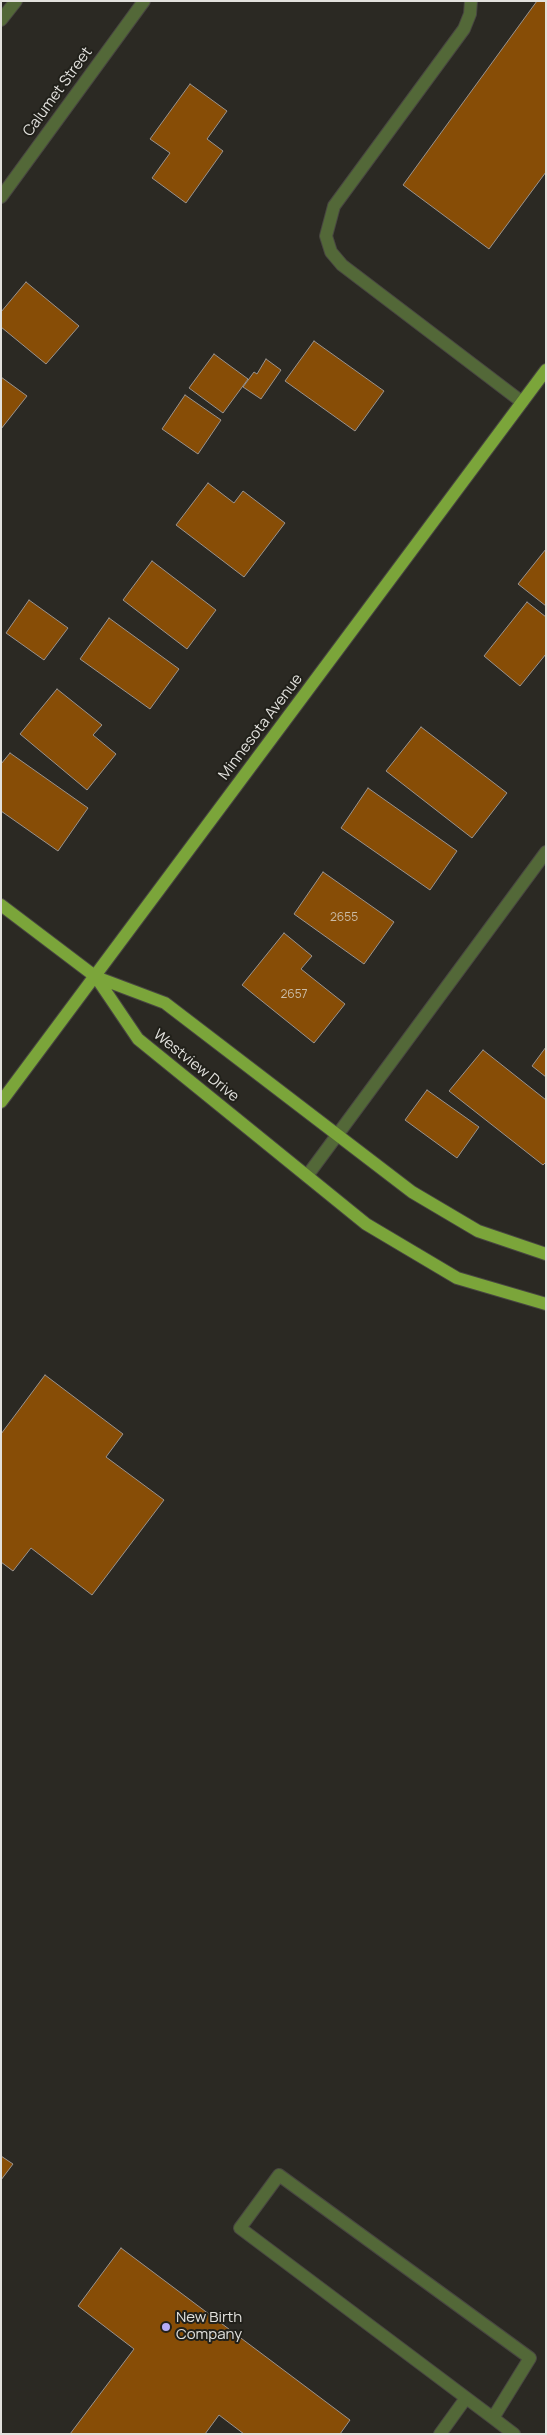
<!DOCTYPE html>
<html>
<head>
<meta charset="utf-8">
<style>
	body { margin:0 }
	#map { position:relative; width:547px; height:2435px; overflow:hidden; background:#2b2923; font-family:Manrope,sans-serif }
	canvas { display:block }
	.frame { position:absolute; inset:0; border:2px solid #e2e1dd; pointer-events:none }
</style>
</head>
<body>
<div id="map">
<canvas width="547" height="2435"></canvas>
<div class="frame"></div>
</div>
<script>
const g = document.querySelector('canvas').getContext('2d');
g.lineJoin = 'round';
function fillPath(path, color) {
  g.fillStyle = color;
  g.fill(path, 'evenodd');
}
function poly(rows) {
  const path = new Path2D();
  for (const r of rows) {
    path.moveTo(r[0], r[1]);
    for (let i = 2; i < r.length; i += 2) path.lineTo(r[i], r[i + 1]);
  }
  return path;
}
function strokePath(path, color, width, dash) {
  g.strokeStyle = color;
  g.lineWidth = width;
  g.lineCap = dash ? 'butt' : 'round';
  g.setLineDash(dash || []);
  g.stroke(path);
}
function write(font, color, halo, rows, align = 'center') {
  g.font = font + ' Manrope,sans-serif';
  g.lineWidth = 4;
  g.setLineDash([]);
  g.textBaseline = 'middle';
  g.strokeStyle = halo;
  g.fillStyle = color;
  for (const [text, x, y, turn = 0] of rows) {
    g.save();
    g.translate(x, y);
    g.rotate((+turn || 0) * Math.PI / 180);
    g.textAlign = isNaN(turn) ? turn : align;
    if (halo) g.strokeText(text, 0, 0);
    g.fillText(text, 0, 0);
    g.restore();
  }
}
const building = poly([
	[537,1,546,1,546,172,489,249,403,185,537,1],
	[190,84,227,111,207,139,223,151,186,203,152,178,170,153,150,139,190,84],
	[26,282,79,326,46,364,1,327,1,312,26,282],
	[314,341,384,391,355,431,285,381,314,341],
	[214,354,248,379,223,413,189,388,214,354],
	[266,359,281,370,261,399,243,387,254,372,257,374,266,359],
	[1,377,27,396,1,429,1,377],
	[185,395,221,420,198,454,162,429,185,395],
	[208,483,234,503,243,491,285,523,244,577,176,525,208,483],
	[546,549,546,606,518,584,546,549],
	[152,561,216,610,187,649,123,600,152,561],
	[29,600,68,628,44,660,6,633,29,600],
	[527,602,546,617,546,654,520,686,484,656,527,602],
	[109,618,179,669,150,709,80,659,109,618],
	[57,689,102,725,93,735,116,754,87,790,20,734,57,689],
	[421,727,507,793,472,838,386,771,421,727],
	[10,753,88,808,58,851,1,811,1,764,10,753],
	[368,788,457,851,430,890,341,828,368,788],
	[323,872,394,922,364,964,294,914,323,872],
	[284,933,312,956,301,969,345,1004,314,1043,242,985,284,933],
	[546,1047,546,1077,532,1066,546,1047],
	[483,1050,546,1100,546,1162,543,1165,449,1091,483,1050],
	[427,1090,479,1127,457,1158,405,1120,427,1090],
	[45,1375,123,1434,106,1457,164,1500,92,1595,31,1548,13,1571,1,1562,1,1434,45,1375],
	[1,2156,13,2164,1,2180,1,2156],
	[121,2248,350,2420,340,2434,244,2434,219,2415,205,2434,70,2434,134,2349,78,2306,121,2248]
]);
const minor = poly([
	[471,1,470,14,464,29,334,206,326,236,331,252,342,265,522,402],
	[1,20,16,1],
	[1,197,144,1],
	[307,1176,546,852],
	[493,2418,530,2358,279,2175,240,2228,493,2418,514,2434],
	[440,2434,466,2398]
]);
const major = poly([
	[1,905,96,977,165,1003,412,1192,478,1231,546,1254],
	[96,977,138,1039,366,1224,457,1278,546,1304],
	[1,1102,546,370]
]);
const markers = [
	[166,2327,5,"#b5acf8"]
];
const numberNames = [
	["2655",344,918],
	["2657",294,995]
];
const streetNames = [
	["Calumet Street",58,92,-54],
	["Minnesota Avenue",261,727,-53],
	["Westview Drive",196,1066,39]
];
const poiNames = [
	["New Birth",176,2318],
	["Company",176,2335]
];
fillPath(building, '#874d06');
strokePath(building, '#9a938e', 1);
strokePath(minor, '#484641', 14);
strokePath(major, '#484641', 14);
strokePath(minor, '#536838', 12);
strokePath(major, '#7ba53a', 12);
for (const [x, y, r, color] of markers) {
  const dot = new Path2D();
  dot.arc(x, y, r, 0, 2 * Math.PI);
  g.fillStyle = color;
  g.fill(dot);
  strokePath(dot, '#21201a', 2);
}
write('12px', '#cbbca7', null, numberNames);
write('15px', '#e2e1dd', '#21201a', streetNames);
write('15px', '#e2e1dd', '#21201a', poiNames, 'left');
</script>
</body>
</html>
